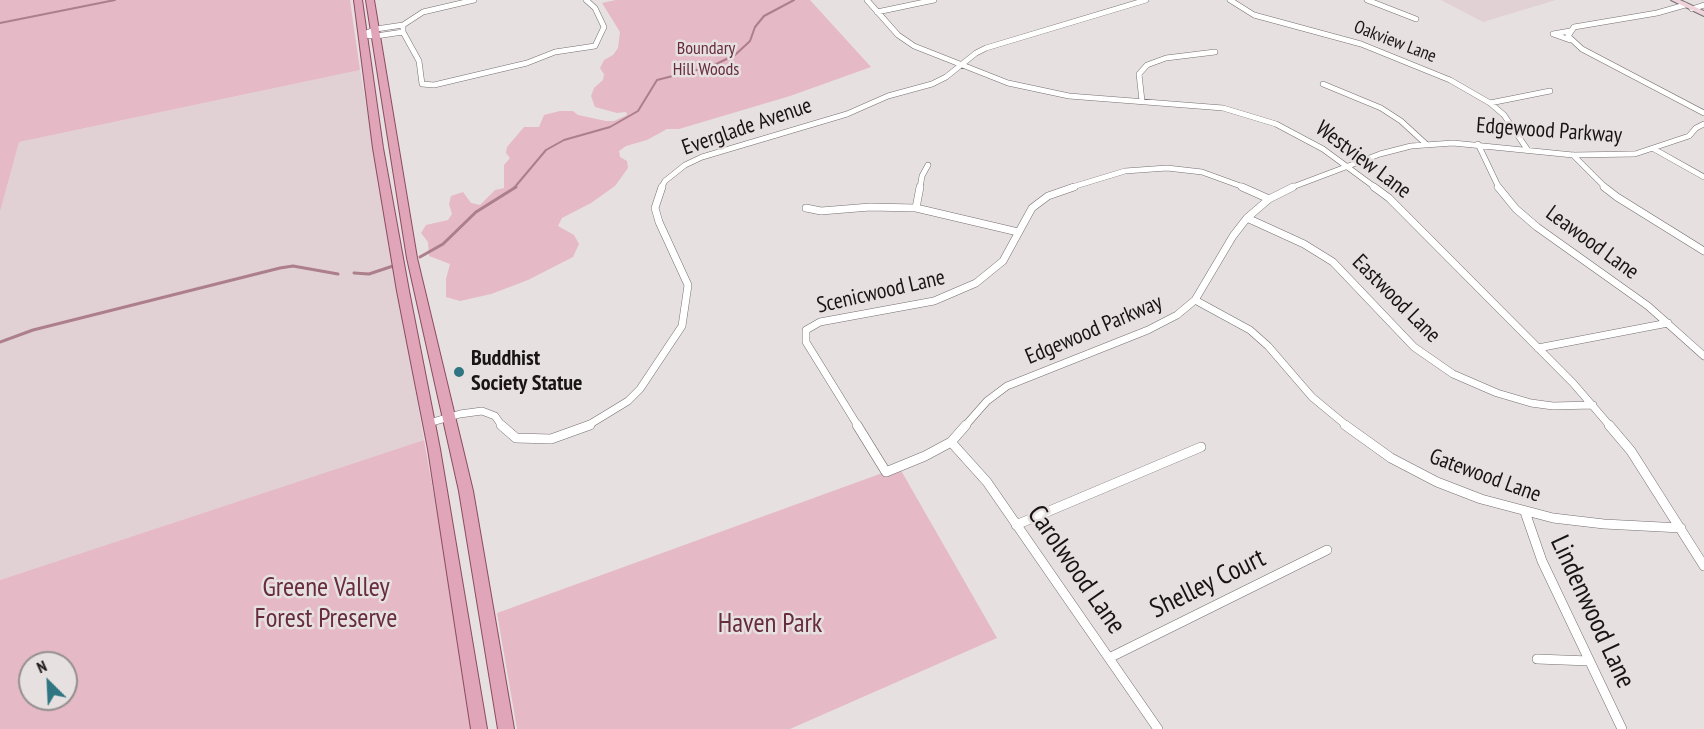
<!DOCTYPE html>
<html>
<head>
<meta charset="utf-8">
<style>
	body { margin:0 }
	#map { position:relative; width:1704px; height:729px; overflow:hidden; background:#e7e0e1; font-family:"PT Sans Narrow",sans-serif }
	canvas { display:block }
	.north { position:absolute; left:18px; top:651px; width:60px; height:60px; box-sizing:border-box; background:#e7e0e1; border:2px solid #948f90; border-radius:50%; rotate:336deg; font-size:16px; font-weight:700; line-height:24px; text-align:center; color:#181516 }
	.north::after { content:''; display:block; margin:auto; width:21px; height:27px; background:#2f7682; clip-path:polygon(50% 0,100% 100%,50% 72%,0 100%) }
</style>
</head>
<body>
<div id="map">
<canvas width="1704" height="729"></canvas>
<div class="north">N</div>
</div>
<script>
const g = document.querySelector('canvas').getContext('2d');
g.lineJoin = 'round';
function fillPath(path, color) {
  g.fillStyle = color;
  g.fill(path, 'evenodd');
}
function poly(rows) {
  const path = new Path2D();
  for (const r of rows) {
    path.moveTo(r[0], r[1]);
    for (let i = 2; i < r.length; i += 2) path.lineTo(r[i], r[i + 1]);
  }
  return path;
}
function strokePath(path, color, width, dash) {
  g.strokeStyle = color;
  g.lineWidth = width;
  g.lineCap = dash ? 'butt' : 'round';
  g.setLineDash(dash || []);
  g.stroke(path);
}
function write(font, color, halo, rows, align = 'center') {
  g.font = font + ' "PT Sans Narrow",sans-serif';
  g.lineWidth = 5;
  g.setLineDash([]);
  g.textBaseline = 'middle';
  g.strokeStyle = halo;
  g.fillStyle = color;
  for (const [text, x, y, turn = 0] of rows) {
    g.save();
    g.translate(x, y);
    g.rotate((+turn || 0) * Math.PI / 180);
    g.textAlign = isNaN(turn) ? turn : align;
    if (halo) g.strokeText(text, 0, 0);
    g.fillText(text, 0, 0);
    g.restore();
  }
}
const built = poly([
	[1441,0,1556,0,1483,22],
	[360,70,424,440,0,580,0,212,19,142]
]);
const green = poly([
	[0,0,350,0,360,70,19,142,0,212],
	[616,0,810,0,871,67,790,96,679,129,667,129,647,140,626,146,619,151,620,157,627,161,628,168,615,186,591,203,562,218,558,226,574,235,579,244,573,257,528,280,491,294,460,301,446,297,446,279,450,264,429,256,428,242,421,233,426,225,448,220,452,214,449,204,451,196,463,192,471,203,480,205,495,190,504,188,504,165,510,158,506,153,507,147,524,127,539,127,544,115,560,111,573,111,578,115,606,121,614,121,627,115,626,112,617,113,595,107,591,96,594,88,603,80,604,74,600,68,604,60,613,55,618,48,620,32,602,3],
	[424,440,476,729,0,729,0,580],
	[30,663,66,663,66,699,30,699],
	[899,467,997,638,790,729,517,729,497,613]
]);
const streamFar1 = poly([
	[0,23,115,0],
	[514,188,546,150,564,140,610,127,638,111,657,80,712,66,735,55,750,41,755,27,764,16,794,0]
]);
const stream = poly([
	[420,257,443,244,476,212,516,187],
	[354,273,369,274,393,266],
	[0,342,33,330,280,268,293,266,338,274]
]);
const streetFar2 = poly([
	[867,0,898,35,914,46,1008,83,1069,96,1223,108,1276,124,1323,149,1376,188],
	[1230,0,1254,15,1361,44,1450,80,1490,103,1504,115,1527,149],
	[1367,0,1416,19],
	[1685,5,1657,13,1574,27,1568,36,1582,49,1704,113],
	[1692,9,1704,5],
	[877,12,934,0],
	[403,25,376,29,362,35,376,36,403,32],
	[1570,31,1553,34,1570,40],
	[403,32,419,61,422,84,434,85,527,63,555,52,595,46,604,27,595,8,586,0],
	[403,32,403,25,423,12,474,0],
	[1323,84,1381,108,1401,121,1426,144],
	[1142,101,1139,74,1147,65,1166,58,1215,52],
	[1490,103,1550,91],
	[1478,144,1499,188],
	[1654,149,1704,177],
	[1573,155,1606,188],
	[661,188,665,181,685,165,702,157,847,114,888,96,932,84,946,77,976,53,986,48,1146,0],
	[920,188,922,176,928,165],
	[1069,188,1125,171,1167,168,1202,172,1246,188],
	[1290,188,1380,154,1411,146,1453,143,1573,155,1635,154,1689,136,1696,128,1704,124]
]);
const streetFar1 = poly([
	[1242,187,1269,199],
	[1374,187,1389,198,1573,383,1610,426],
	[1498,187,1516,209,1537,227,1648,306,1704,356],
	[1604,187,1617,197,1704,251],
	[1269,199,1293,187],
	[806,208,821,211,870,207,916,208,1018,232],
	[916,208,920,187],
	[1247,218,1304,244,1333,262,1414,347,1453,374,1497,393,1531,403,1553,406,1593,405],
	[1195,300,1250,330,1268,346,1312,397,1347,426],
	[1538,348,1668,323],
	[429,423,460,414,482,411,495,416,502,426],
	[587,426,628,401,640,389,682,326,688,285,659,222,655,208,662,187],
	[858,426,806,342,806,330,820,322,934,301,976,283,1003,261,1032,208,1048,196,1074,187],
	[965,426,987,401,1007,386,1148,330,1177,315,1195,300,1233,236,1247,218,1269,199]
]);
const street = poly([
	[501,425,516,438,551,439,590,425],
	[857,425,886,472,925,456,951,442,966,425],
	[1345,425,1391,458,1437,482,1481,499,1553,518,1604,524,1681,528],
	[1609,425,1631,451,1704,566],
	[951,442,987,482,1158,729],
	[1525,512,1542,561,1622,729],
	[1016,525,1201,447],
	[1109,658,1327,550],
	[1537,659,1589,661]
]);
const secondary = poly([
	[1671,0,1680,0,1704,11,1704,16,1671,0]
]);
const primary = poly([
	[354,0,362,0,383,148,409,291,440,449,487,729,471,729,428,449,397,291,373,148,354,0],
	[366,0,374,0,417,258,473,491,514,729,498,729,459,491,407,258,366,0]
]);
const markers = [
	[459,372,6,"#2f7682"]
];
const farStreetnames = [
	["Oakview Lane",1395,42,21]
];
const farParknames = [
	["Boundary",706,49],
	["Hill Woods",706,70]
];
const streetNames = [
	["Everglade Avenue",747,127,-19],
	["Edgewood Parkway",1549,131,4],
	["Westview Lane",1363,160,37],
	["Leawood Lane",1592,243,36],
	["Scenicwood Lane",881,292,-13],
	["Eastwood Lane",1396,299,45],
	["Edgewood Parkway",1094,330,-23],
	["Gatewood Lane",1485,476,20]
];
const poiNames = [
	["Buddhist",471,359],
	["Society Statue",471,384]
];
const nearStreetnames = [
	["Carolwood Lane",1076,570,55],
	["Shelley Court",1208,584,-26],
	["Lindenwood Lane",1592,612,65]
];
const nearParknames = [
	["Greene Valley",326,588],
	["Forest Preserve",326,619],
	["Haven Park",770,624]
];
fillPath(built, '#e1d1d5');
fillPath(green, '#e5b9c5');
strokePath(streamFar1, '#ac7f8b', 2);
strokePath(stream, '#ac7f8b', 3);
strokePath(streetFar2, '#756f70', 6);
strokePath(streetFar1, '#756f70', 8);
strokePath(street, '#756f70', 10);
strokePath(secondary, '#756f70', 2);
strokePath(primary, '#8c4c61', 2);
strokePath(streetFar2, '#fff', 5);
strokePath(streetFar1, '#fff', 7);
strokePath(street, '#fff', 9);
fillPath(secondary, '#efd2dc');
fillPath(primary, '#e0a5b8');
for (const [x, y, r, color] of markers) {
  const dot = new Path2D();
  dot.arc(x, y, r, 0, 2 * Math.PI);
  g.fillStyle = color;
  g.fill(dot);
  strokePath(dot, '#e7e0e1', 2);
}
write('18px', '#181516', '#e7e0e1', farStreetnames);
write('18px', '#672c40', '#e7e0e1', farParknames);
write('22px', '#181516', '#e7e0e1', streetNames);
write('bold 22px', '#181516', '#e7e0e1', poiNames, 'left');
write('27px', '#181516', '#e7e0e1', nearStreetnames);
write('27px', '#672c40', '#e7e0e1', nearParknames);
</script>
</body>
</html>
